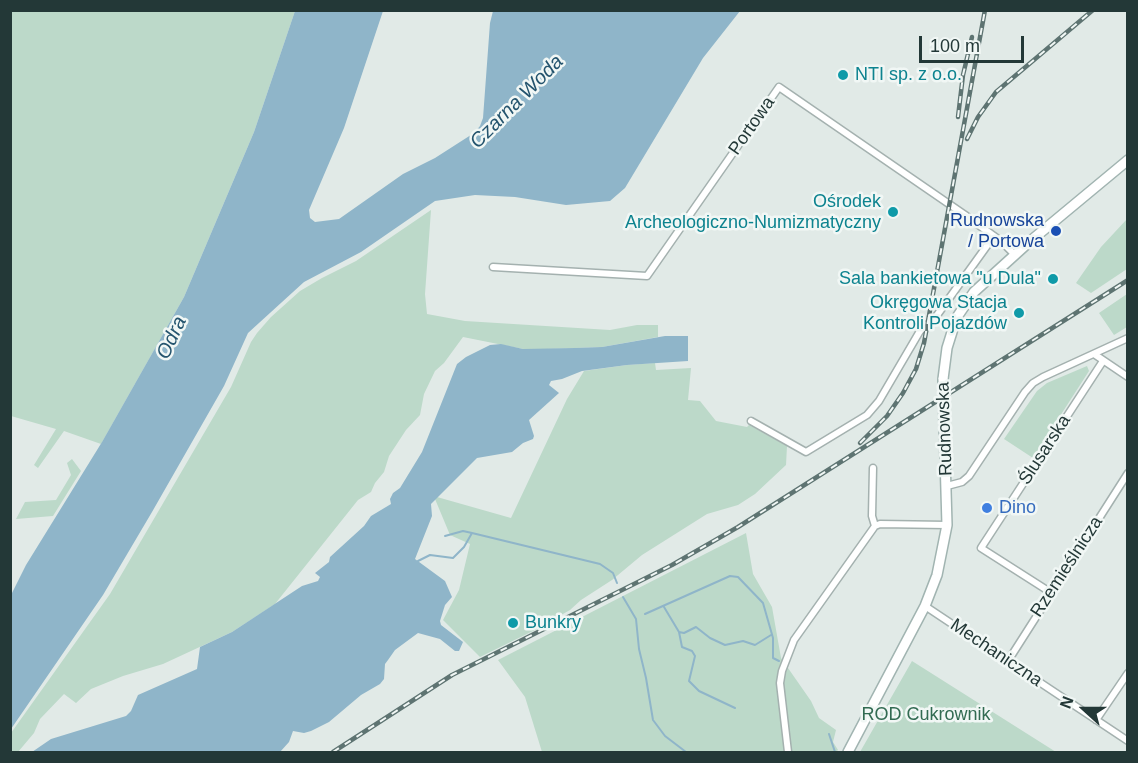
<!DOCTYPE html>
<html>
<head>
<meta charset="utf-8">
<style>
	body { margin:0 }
	#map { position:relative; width:1138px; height:763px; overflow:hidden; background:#e1eae7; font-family:Arial,sans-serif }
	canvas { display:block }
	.frame { position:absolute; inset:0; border:12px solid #233837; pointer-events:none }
	.north { position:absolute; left:1054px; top:679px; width:60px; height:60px; -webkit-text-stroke:4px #f1f7f5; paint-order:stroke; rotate:291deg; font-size:16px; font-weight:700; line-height:24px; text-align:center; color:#233837 }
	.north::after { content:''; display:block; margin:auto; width:21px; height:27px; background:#233837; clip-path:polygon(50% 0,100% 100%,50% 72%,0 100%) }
	.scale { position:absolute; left:919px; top:36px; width:105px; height:27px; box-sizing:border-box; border:3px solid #233837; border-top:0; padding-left:8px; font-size:18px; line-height:21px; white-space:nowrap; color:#233837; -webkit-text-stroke:4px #f1f7f5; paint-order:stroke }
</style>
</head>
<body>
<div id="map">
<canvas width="1138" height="763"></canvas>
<div class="frame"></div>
<div class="north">N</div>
<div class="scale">100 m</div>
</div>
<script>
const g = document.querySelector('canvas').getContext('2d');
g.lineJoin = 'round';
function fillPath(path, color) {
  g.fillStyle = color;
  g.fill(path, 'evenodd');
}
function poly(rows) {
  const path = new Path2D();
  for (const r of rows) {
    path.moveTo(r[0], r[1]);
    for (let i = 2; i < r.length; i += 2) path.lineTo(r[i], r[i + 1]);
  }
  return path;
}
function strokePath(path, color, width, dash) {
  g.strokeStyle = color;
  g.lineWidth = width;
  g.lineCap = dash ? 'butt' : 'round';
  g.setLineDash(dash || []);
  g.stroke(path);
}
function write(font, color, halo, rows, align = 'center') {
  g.font = font + ' Arial,sans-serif';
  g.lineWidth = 5;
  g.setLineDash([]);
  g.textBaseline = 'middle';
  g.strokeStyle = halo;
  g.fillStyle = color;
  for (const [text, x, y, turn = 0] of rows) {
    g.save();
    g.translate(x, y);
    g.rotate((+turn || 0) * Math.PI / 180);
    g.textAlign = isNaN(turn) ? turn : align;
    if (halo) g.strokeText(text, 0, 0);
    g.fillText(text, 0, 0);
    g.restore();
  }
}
const green = poly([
	[10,11,295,11,254,132,184,297,101,444,64,431,38,468,34,465,56,429,11,416],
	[431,210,425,294,427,314,465,321,610,330,637,325,658,325,658,337,602,347,547,349,523,349,463,337,444,363,435,371,424,394,420,415,406,430,389,456,384,472,375,483,371,492,358,500,275,604,232,632,163,664,123,676,91,689,76,703,64,694,40,719,34,733,18,752,11,752,11,733,110,594,231,387,251,342,257,333,271,317,300,291,322,278,356,261],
	[1127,219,1127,269,1091,293,1076,283,1101,247],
	[1127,294,1127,327,1114,335,1099,313],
	[655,363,656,370,691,368,688,400,700,401,716,421,747,427,749,425,787,446,786,465,755,494,738,505,707,514,642,555,612,580,581,600,570,610,533,631,480,657,443,620,459,590,470,544,450,535,435,499,437,497,511,518,567,399,584,371,627,365],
	[1087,366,1089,371,1033,458,1004,439,1037,391,1047,383],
	[72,459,81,471,53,516,16,519,25,502,56,500,71,475,67,463],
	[746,533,753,574,772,607,781,658,811,701,819,718,836,730,833,742,838,750,836,752,542,752,525,697,498,660],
	[912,661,1056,752,860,752]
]);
const water = poly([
	[295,11,383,11,344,128,309,210,310,218,315,222,339,219,403,174,435,158,474,133,480,126,483,118,490,23,493,11,740,11,703,58,625,188,610,201,566,205,515,197,475,195,435,201,361,252,304,282,248,333,224,386,152,512,103,595,11,729,11,595,26,565,102,442,184,297,254,132],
	[665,336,688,336,688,361,627,365,582,371,562,379,551,381,549,385,559,393,529,420,534,436,533,439,523,443,512,452,477,458,431,504,432,516,415,559,445,581,452,597,445,605,440,621,441,625,463,642,459,651,455,651,440,639,418,633,395,650,388,660,385,664,384,679,380,684,361,695,329,722,311,731,304,733,293,731,289,742,280,752,32,752,51,739,126,716,131,711,138,695,197,669,200,647,232,632,302,586,318,581,320,577,315,573,329,562,330,557,364,526,371,516,391,504,390,499,393,493,400,488,422,452,457,364,466,357,490,345,501,344,523,349,574,348,602,347]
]);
const stream = poly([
	[445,536,463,531,472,533],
	[418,561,430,555,453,558,464,547,472,533,600,564,613,573,617,583],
	[623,597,636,619,639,649,646,678,653,720,665,736,686,752],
	[664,607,679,632,684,633,696,627,710,638,725,645,743,641,755,645,771,635],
	[645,614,730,576,738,577,763,603,773,638,773,658,779,661],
	[679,632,682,647,692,651,695,656,689,681,699,691,735,708],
	[829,734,835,752]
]);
const minor = poly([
	[493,267,647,276,779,87,965,215,1002,242,1015,255],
	[1094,354,1128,377],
	[751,421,806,452,867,415,879,401,920,331,935,318,994,236],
	[873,468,872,516,875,526],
	[947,486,962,482,969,476,1025,392,1033,383,1043,377,1128,338],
	[1050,592,981,548,1103,361],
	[925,606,1128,741],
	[1008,661,1128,473],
	[1096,720,1128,673],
	[788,752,780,683,782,671,794,640,875,526,880,524,947,525]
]);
const secondary = poly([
	[943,379,947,348,952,332,957,317,974,292,1028,243,1128,160],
	[848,752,925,606,937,575,947,525,944,423]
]);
const rail = poly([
	[958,117,963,75,972,37],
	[967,139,978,117,996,92,1093,10],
	[860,443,887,416,903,393,916,369,924,343,985,10],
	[333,752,452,675,672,565,738,527,1128,280]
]);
const secondaryBridge = poly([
	[943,379,944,423]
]);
const markers = [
	[843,75,6,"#0f9aa8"],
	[893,212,6,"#0f9aa8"],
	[1056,231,6,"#1a4fb4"],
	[1053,279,6,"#0f9aa8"],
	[1019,313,6,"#0f9aa8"],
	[987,508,6,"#3f7fe0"],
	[513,623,6,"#0f9aa8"]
];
const cultureNames = [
	["NTI sp. z o.o.",855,75,"left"],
	["Ośrodek",881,202],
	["Archeologiczno-Numizmatyczny",881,223],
	["Sala bankietowa \"u Dula\"",1041,279],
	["Okręgowa Stacja",1007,303],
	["Kontroli Pojazdów",1007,324],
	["Bunkry",525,623,"left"]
];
const streetNames = [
	["Portowa",752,126,-55],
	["Rudnowska",945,429,-92],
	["Ślusarska",1045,450,-57],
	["Rzemieślnicza",1067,567,-57],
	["Mechaniczna",996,653,34]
];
const transitNames = [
	["Rudnowska",1044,221],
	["/ Portowa",1044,242]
];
const shopNames = [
	["Dino",999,508]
];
const parkNames = [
	["ROD Cukrownik",926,715]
];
const waterNames = [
	["Czarna Woda",517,102,-45],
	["Odra",172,338,-65]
];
fillPath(green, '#bcd9c9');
fillPath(water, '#8fb5c9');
strokePath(stream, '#8fb5c9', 2);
strokePath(minor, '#a4b1af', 9);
strokePath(secondary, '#a1b4b1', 12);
strokePath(minor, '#fff', 6);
strokePath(secondary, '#fff', 9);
strokePath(rail, '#5e7472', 4.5);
strokePath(rail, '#f1f7f5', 2, [7]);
strokePath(secondaryBridge, '#a1b4b1', 12, []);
strokePath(secondaryBridge, '#fff', 9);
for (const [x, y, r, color] of markers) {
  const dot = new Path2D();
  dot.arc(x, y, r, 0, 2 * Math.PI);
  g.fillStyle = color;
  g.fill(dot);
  strokePath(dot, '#f1f7f5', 2);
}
write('18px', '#0d838f', '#f1f7f5', cultureNames, 'right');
write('18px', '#233837', '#f1f7f5', streetNames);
write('18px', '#164399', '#f1f7f5', transitNames, 'right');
write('18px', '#366cbe', '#f1f7f5', shopNames, 'left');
write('18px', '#326b52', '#f1f7f5', parkNames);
write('italic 20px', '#24546e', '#f1f7f5', waterNames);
</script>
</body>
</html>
